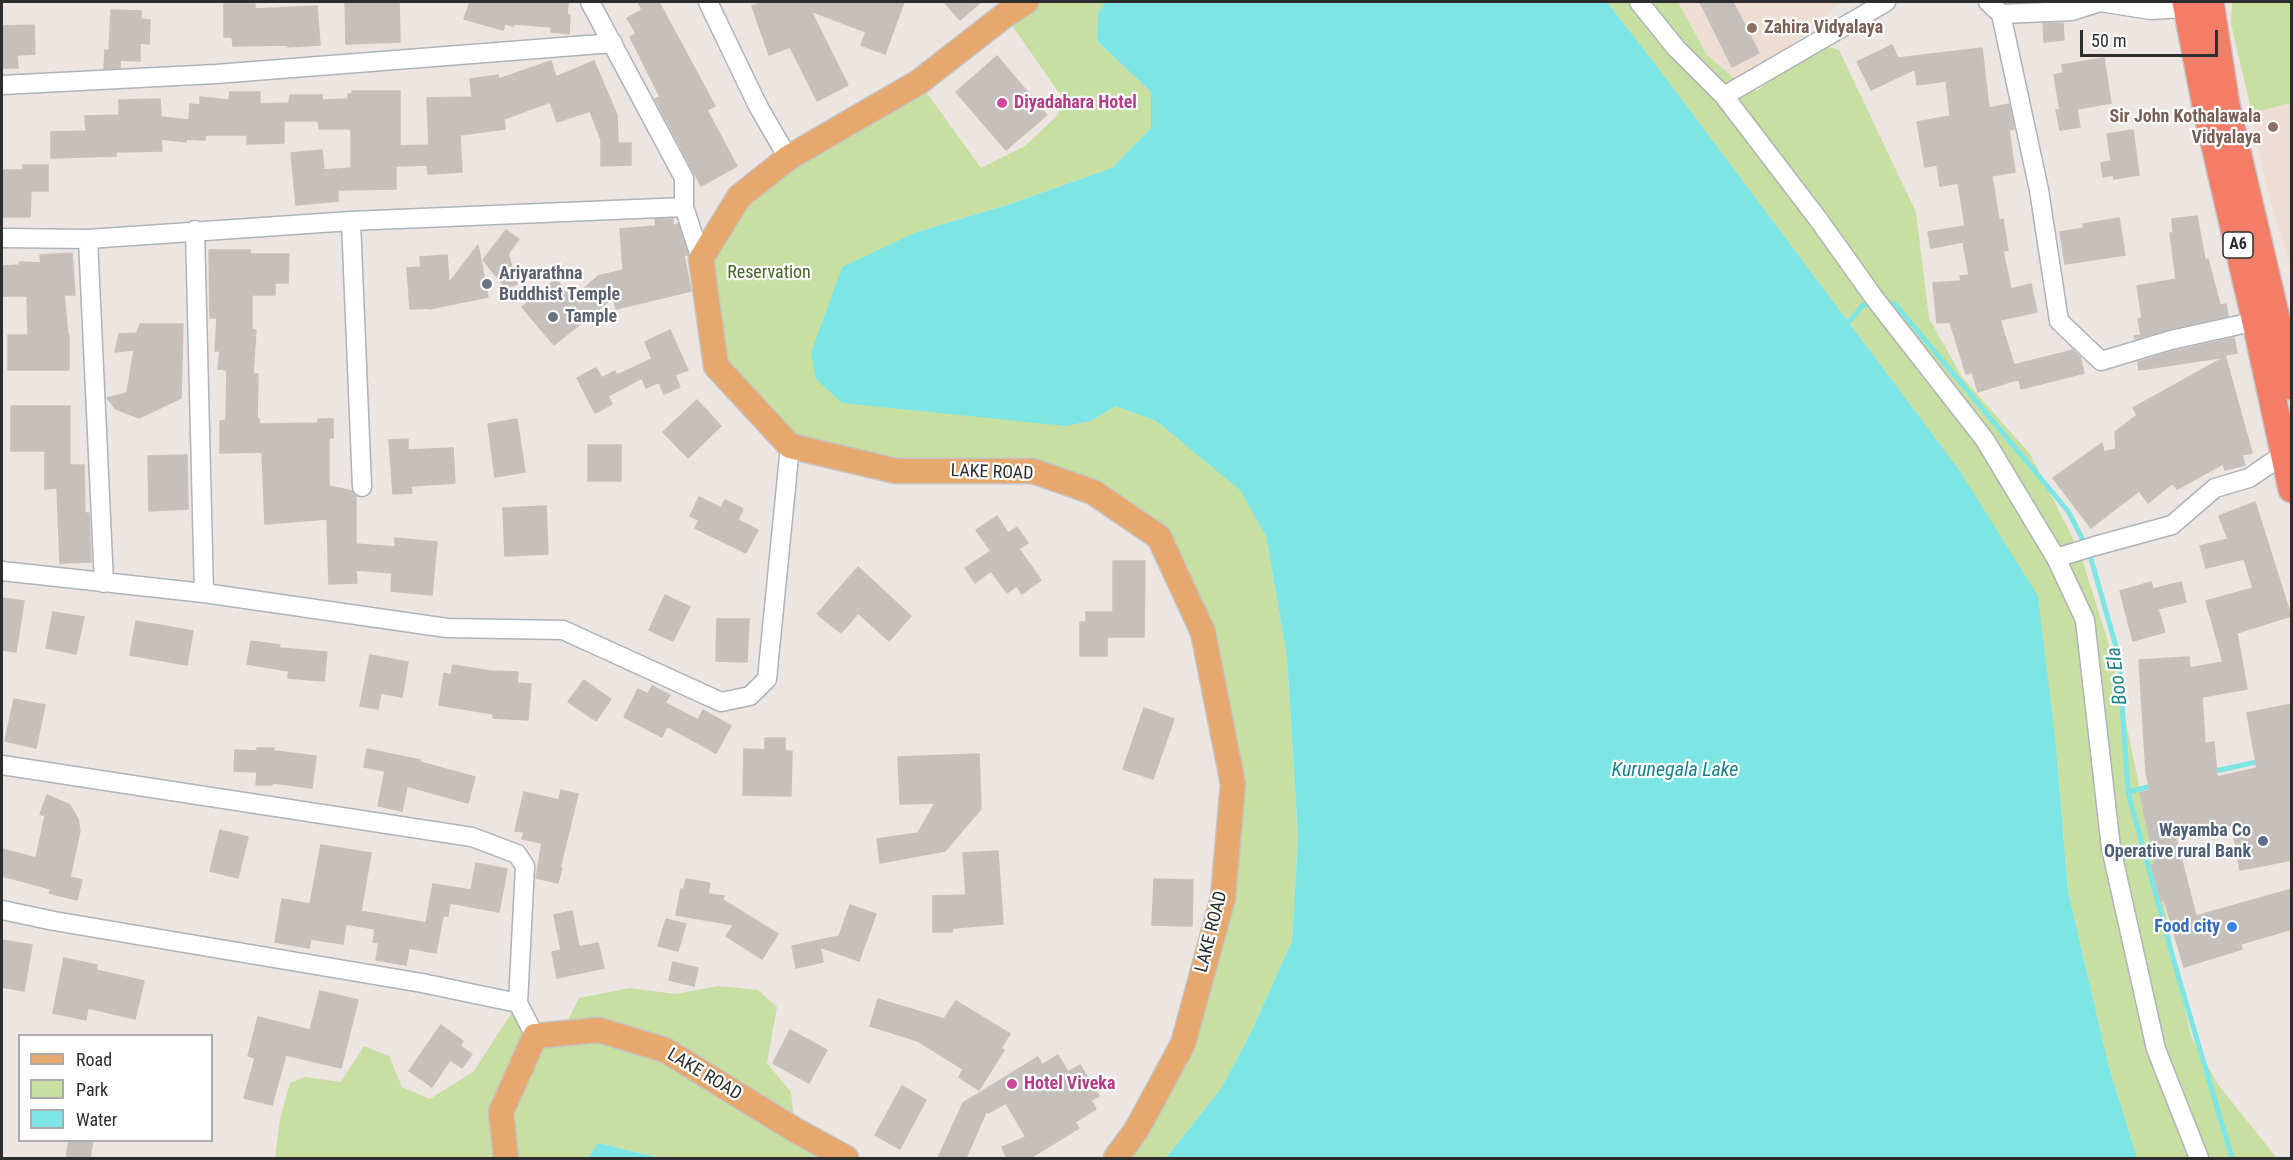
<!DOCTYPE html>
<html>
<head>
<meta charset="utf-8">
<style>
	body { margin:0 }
	#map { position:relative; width:2293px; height:1160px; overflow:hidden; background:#ede5e1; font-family:"Roboto Condensed",sans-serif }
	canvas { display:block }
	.frame { position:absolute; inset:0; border:3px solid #2d2d2d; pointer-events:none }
	.legend { position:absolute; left:18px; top:1034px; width:195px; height:108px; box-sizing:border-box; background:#fff; border:2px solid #ababab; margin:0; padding:8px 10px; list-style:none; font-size:18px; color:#2d2d2d }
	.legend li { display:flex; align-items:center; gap:12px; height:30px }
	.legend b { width:30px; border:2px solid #ababab }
	.scale { position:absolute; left:2080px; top:30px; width:138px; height:27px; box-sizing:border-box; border:3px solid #2d2d2d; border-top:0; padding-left:8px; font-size:18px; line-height:21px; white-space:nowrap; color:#2d2d2d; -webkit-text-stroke:4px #fff; paint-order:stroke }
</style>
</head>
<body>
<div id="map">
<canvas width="2293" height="1160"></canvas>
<div class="frame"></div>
<ul class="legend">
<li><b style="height:8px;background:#e7a86d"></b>Road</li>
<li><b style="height:16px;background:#c8dfa2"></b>Park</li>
<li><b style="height:16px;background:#7de6e5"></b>Water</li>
</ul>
<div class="scale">50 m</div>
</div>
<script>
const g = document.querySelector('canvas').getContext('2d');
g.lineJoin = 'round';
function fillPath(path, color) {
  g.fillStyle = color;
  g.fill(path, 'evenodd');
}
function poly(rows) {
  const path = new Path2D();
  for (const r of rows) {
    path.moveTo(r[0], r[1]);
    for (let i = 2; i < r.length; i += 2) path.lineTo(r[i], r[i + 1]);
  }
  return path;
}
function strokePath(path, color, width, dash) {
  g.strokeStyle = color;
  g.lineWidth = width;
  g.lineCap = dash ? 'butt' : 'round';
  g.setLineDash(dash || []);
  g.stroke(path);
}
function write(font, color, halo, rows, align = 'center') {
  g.font = font + ' "Roboto Condensed",sans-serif';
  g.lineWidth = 4.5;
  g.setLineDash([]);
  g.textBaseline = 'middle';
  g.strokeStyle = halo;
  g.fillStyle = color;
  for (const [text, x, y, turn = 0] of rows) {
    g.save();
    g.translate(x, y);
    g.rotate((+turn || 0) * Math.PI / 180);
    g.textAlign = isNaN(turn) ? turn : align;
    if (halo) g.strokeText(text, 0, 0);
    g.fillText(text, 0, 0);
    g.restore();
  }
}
const education = poly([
	[1678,2,1841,2,1743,86,1707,55],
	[2232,2,2291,2,2291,269,2270,199,2256,141,2252,113,2231,24]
]);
const green = poly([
	[1026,2,1106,2,1098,13,1097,41,1151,92,1151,128,1112,168,1007,205,917,232,989,416,1066,426,1091,421,1116,406,1156,421,1241,490,1266,536,1287,657,1298,837,1292,941,1252,1030,1222,1087,1166,1158,1116,1158,1183,1044,1233,784,1203,632,1159,538,1033,471,896,471,790,446,716,366,701,259,739,197,919,82,981,168,1025,146,1058,115,1063,99,1005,15],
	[1607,2,1678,2,1707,55,1743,86,1757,91,1816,43,1839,50,1916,212,1929,318,1962,377,2030,454,2080,552,2112,655,2191,1036,2219,1086,2277,1158,2137,1158,2109,1067,2068,891,2056,746,1960,471,1656,65],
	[2232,2,2291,2,2291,103,2252,113,2231,24],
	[718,986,758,990,777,1007,767,1063,791,1092,795,1130,846,1158,661,1158,598,1143,588,1158,275,1158,280,1119,290,1083,305,1077,341,1082,364,1046,389,1056,402,1087,430,1099,474,1071,518,1003,536,1036,563,1030,579,998,630,988,676,994]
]);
const water = poly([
	[1106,2,1607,2,1656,65,1960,471,2038,596,2056,746,2068,891,2109,1067,2137,1158,1166,1158,1222,1087,1252,1030,1292,941,1298,837,1287,657,1266,536,1240,490,1156,421,1116,406,1091,421,1066,426,842,403,816,379,811,353,842,267,917,232,1007,205,1112,168,1151,128,1151,92,1097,41,1098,13],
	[598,1143,661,1158,588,1158]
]);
const stream = poly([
	[1885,304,1895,304,2068,511,2085,544],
	[1849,322,1863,305,1873,304],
	[2089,552,2119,657,2128,792,2175,965,2232,1158],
	[2211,772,2261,761],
	[2128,792,2156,785]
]);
const building = poly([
	[345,2,399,2,400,42,346,44,345,2],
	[470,2,568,2,567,15,570,15,569,34,551,32,551,27,514,24,513,26,505,24,503,30,464,19,470,2],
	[638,2,659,2,715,106,707,110,737,166,701,186,655,99,660,97,630,37,636,34,627,18,642,10,638,2],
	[764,2,904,2,885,54,861,45,866,32,811,11,848,85,817,101,790,47,769,55,752,6,764,2],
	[944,2,981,2,960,20,944,2],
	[1700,2,1733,2,1759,53,1732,67,1700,2],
	[224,4,255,4,255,9,317,6,320,45,288,47,288,45,233,46,232,37,224,37,224,4],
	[111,10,141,11,141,19,150,20,149,44,140,43,140,61,120,60,120,68,104,69,105,50,109,51,111,10],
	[2043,23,2063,23,2064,40,2044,42,2043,23],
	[34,25,35,54,17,55,18,68,2,68,2,26,34,25],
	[1892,45,1898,58,1982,48,1989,108,2009,104,2014,129,2009,130,2015,172,1992,176,1999,220,2003,219,2008,250,2003,251,2011,289,2031,284,2037,312,2000,320,2014,365,2073,350,2080,357,2084,373,2021,389,2019,379,1978,392,1972,372,1966,374,1950,322,1937,323,1933,283,1961,281,1960,276,1969,275,1963,242,1931,248,1928,232,1965,226,1958,183,1940,186,1937,165,1925,167,1917,122,1950,116,1946,81,1917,85,1915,69,1871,90,1857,62,1892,45],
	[997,56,1047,115,1006,150,956,92,997,56],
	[2104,58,2111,103,2077,109,2080,127,2060,130,2056,110,2060,110,2054,75,2063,73,2062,65,2104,58],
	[551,61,556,77,594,61,617,115,618,143,631,143,631,165,601,166,601,140,590,111,557,122,550,102,504,119,505,129,460,135,462,172,428,174,427,165,396,166,396,189,338,190,338,201,296,205,291,153,322,150,324,170,351,168,351,129,319,129,318,121,284,121,284,143,247,144,247,135,205,135,205,140,187,139,186,142,161,139,162,151,116,152,116,156,51,158,51,132,86,131,85,116,119,115,119,100,160,99,161,117,189,120,190,104,200,105,200,97,229,100,230,92,260,92,260,104,289,103,290,95,322,95,322,100,348,99,348,94,352,94,352,91,400,91,400,146,429,145,427,98,472,97,470,79,498,75,499,79,551,61],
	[2133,130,2139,175,2114,179,2113,175,2103,177,2101,163,2111,161,2107,134,2133,130],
	[23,165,48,165,48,191,31,191,30,217,2,217,2,170,23,170,23,165],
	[2197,216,2205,260,2208,259,2220,305,2226,304,2228,316,2169,329,2135,339,2134,336,2141,335,2138,319,2142,318,2137,286,2176,279,2170,233,2173,233,2172,219,2197,216],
	[2119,218,2125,255,2065,264,2060,232,2084,228,2083,224,2119,218],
	[655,219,673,219,673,225,678,224,688,255,684,255,691,291,616,309,613,298,554,345,522,307,556,279,572,299,598,276,623,270,620,229,656,226,655,219],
	[506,230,519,239,508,254,517,284,506,288,483,260,506,230],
	[478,245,488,297,429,309,431,308,410,309,407,268,421,267,420,257,447,255,449,283,478,245],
	[209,250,250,250,250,254,289,254,288,283,275,283,275,295,252,295,252,330,256,330,253,374,258,374,257,419,259,419,259,424,318,423,318,419,333,419,333,438,329,438,329,486,352,491,356,496,356,544,395,547,395,538,437,542,432,595,391,591,392,573,356,570,357,583,329,584,327,519,265,524,262,452,220,453,220,421,226,420,227,370,218,369,220,351,215,351,217,318,210,318,209,250],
	[72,253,75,295,64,295,68,335,69,335,69,370,8,370,8,335,28,335,27,296,2,296,2,266,19,265,20,262,41,263,40,255,72,253],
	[140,324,183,324,181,398,139,418,116,409,107,398,127,393,134,350,115,352,119,334,137,333,140,324],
	[670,330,688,370,675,375,680,387,664,394,659,382,646,388,642,378,608,396,612,404,595,413,577,378,596,368,602,378,615,371,617,375,652,359,645,342,670,330],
	[2234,338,2237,353,2225,355,2252,453,2242,455,2245,465,2225,470,2223,464,2177,489,2173,483,2148,503,2139,491,2091,528,2053,478,2102,443,2104,452,2116,449,2115,432,2137,415,2133,408,2225,357,2139,370,2138,362,2174,351,2234,338],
	[697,400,721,426,688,458,663,432,697,400],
	[11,406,70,406,70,465,84,465,85,513,89,513,91,562,60,563,57,488,45,489,45,451,11,451,11,406],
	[517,419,525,472,495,477,488,424,517,419],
	[408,439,408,450,453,448,455,483,411,486,412,493,393,494,389,440,408,439],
	[588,445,621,445,621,481,588,481,588,445],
	[187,455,188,509,149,511,148,456,187,455],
	[699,497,721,508,725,500,743,509,738,520,758,530,746,553,695,528,699,520,690,516,699,497],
	[2255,502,2291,616,2237,633,2247,689,2202,697,2205,743,2214,742,2217,777,2257,768,2247,713,2292,704,2292,860,2240,870,2232,826,2176,838,2196,916,2292,889,2292,929,2241,944,2242,949,2184,967,2164,900,2161,901,2151,865,2155,864,2140,793,2150,790,2146,772,2139,660,2189,657,2190,668,2223,662,2206,601,2253,588,2244,559,2206,568,2200,546,2228,539,2219,516,2255,502],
	[546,506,548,554,505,556,503,508,546,506],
	[997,516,1008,533,1017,527,1028,543,1019,549,1041,580,1022,594,1017,586,1007,593,991,571,975,583,965,568,991,551,976,530,997,516],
	[1113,561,1145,561,1144,637,1107,637,1107,656,1080,656,1080,622,1086,622,1086,612,1113,612,1113,561],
	[858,567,911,616,889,641,858,613,841,633,817,614,858,567],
	[2151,582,2153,589,2181,582,2186,602,2158,609,2165,632,2133,641,2120,591,2151,582],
	[665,595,690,607,673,641,649,630,665,595],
	[2,598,24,601,16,652,2,650,2,598],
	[53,612,84,617,76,654,46,648,53,612],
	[717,619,749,619,747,662,716,661,717,619],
	[136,621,193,631,187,665,130,655,136,621],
	[251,641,280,645,279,648,327,652,324,681,288,678,289,671,247,664,251,641],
	[370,655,408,662,402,697,381,693,378,709,360,706,370,655],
	[453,665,490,671,518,672,517,683,531,684,528,720,493,718,493,714,439,705,444,673,451,675,453,665],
	[584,680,611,699,596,721,568,702,584,680],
	[652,686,670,695,665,703,698,720,703,710,731,726,716,753,667,726,662,737,624,717,638,689,648,694,652,686],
	[14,699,45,705,36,748,5,741,14,699],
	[1144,708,1174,719,1153,779,1123,769,1144,708],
	[765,738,785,738,785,751,792,751,791,796,743,795,744,749,765,750,765,738],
	[257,748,274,748,274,751,316,756,312,788,273,783,272,785,256,785,257,772,234,771,235,750,257,751,257,748],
	[367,749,420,760,420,762,475,777,468,803,407,786,402,811,378,806,385,771,364,767,367,749],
	[979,754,981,809,945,851,880,863,877,839,918,833,935,803,900,804,898,757,979,754],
	[561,790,578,794,560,868,562,868,558,883,536,878,542,843,522,839,524,832,515,831,524,792,559,800,561,790],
	[47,795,70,805,78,819,80,831,70,877,82,880,77,900,49,893,51,889,2,876,2,849,36,858,45,816,40,814,47,795],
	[220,830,248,837,238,878,210,871,220,830],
	[321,845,371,853,361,911,426,923,433,884,471,890,476,863,507,869,499,912,450,903,448,916,443,916,436,953,409,948,406,965,376,960,379,943,373,942,375,929,346,924,343,944,311,939,309,948,275,942,282,899,310,904,321,845],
	[998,851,1003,924,953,928,952,932,933,932,933,896,966,895,963,853,998,851],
	[686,879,710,883,708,894,724,896,723,900,778,934,762,959,726,936,734,925,676,915,681,889,684,889,686,879],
	[1154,879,1193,880,1192,926,1152,925,1154,879],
	[850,905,876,914,859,961,820,947,823,962,796,968,792,946,839,936,850,905],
	[572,911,579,947,598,943,604,968,557,978,552,952,561,950,554,915,572,911],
	[666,919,686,924,678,951,658,946,666,919],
	[2,940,32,945,24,991,2,987,2,940],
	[64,958,97,965,96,970,144,981,135,1019,88,1008,86,1020,53,1013,64,958],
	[673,962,698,968,694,986,669,980,673,962],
	[320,991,358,1000,341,1068,286,1055,272,1105,244,1098,255,1058,248,1056,258,1017,310,1030,320,991],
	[878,999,944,1019,956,1001,1010,1034,1001,1048,1004,1050,979,1090,959,1077,963,1069,918,1041,870,1026,878,999],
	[441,1025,463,1041,460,1046,472,1054,462,1068,450,1060,432,1087,409,1071,441,1025],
	[790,1030,827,1050,809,1083,773,1063,790,1030],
	[1058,1055,1068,1072,1080,1065,1099,1096,1091,1100,1096,1109,1075,1122,1079,1128,1030,1158,1007,1158,1002,1147,1026,1137,1006,1103,988,1113,987,1110,966,1158,938,1158,963,1103,1038,1057,1042,1065,1058,1055],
	[902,1086,926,1100,900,1149,875,1135,902,1086],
	[69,1140,93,1140,90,1158,66,1158,69,1140]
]);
const minor = poly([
	[590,2,684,178,684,207],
	[708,2,758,106,788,158],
	[1639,2,1676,48,1724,96,1818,219,1875,299,1985,440,2056,558,2085,620,2111,848,2156,1049,2199,1158],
	[1988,2,2001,14,2072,11,2100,2,2151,10,2198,7],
	[2001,14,2039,190,2059,321,2101,361,2171,340,2266,319],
	[2,85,216,74,613,43],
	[1724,96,1886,2],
	[351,221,362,487],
	[195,230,204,593],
	[2,238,88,239,351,221,684,207,701,259],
	[88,239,104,583],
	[2056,558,2095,546,2172,525,2215,488,2249,478,2284,454,2292,452],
	[2,571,204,593,447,628,563,630,721,702,750,696,767,679,790,446],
	[2,765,472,837,517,854,525,866,518,1003],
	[2,910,54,921,422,983,518,1003,535,1036]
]);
const major = poly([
	[1026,2,1005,15,919,82,788,158,739,197,701,259,716,366,790,446,896,471,1033,471,1093,492,1159,537,1203,632,1233,784,1223,898,1183,1044,1137,1129,1116,1158],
	[506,1158,501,1112,535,1036,599,1030,665,1050,795,1130,846,1158]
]);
const highway = poly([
	[2186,2,2207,111,2256,322,2292,489],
	[2210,2,2226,105,2292,386]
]);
const markers = [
	[1752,28,6,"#8d6e63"],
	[1002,103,6,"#d1479c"],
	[2273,127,6,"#8d6e63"],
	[487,284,6,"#6b7280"],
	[553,317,6,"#6b7280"],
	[2263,841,6,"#5c6f8a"],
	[2232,927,6,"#3f7fe0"],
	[1012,1084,6,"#d1479c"]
];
const shields = [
	[2238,245,30]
];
const shieldNames = [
	["A6",2238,245]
];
const educationNames = [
	["Zahira Vidyalaya",1764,28],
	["Sir John Kothalawala",2261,117,"right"],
	["Vidyalaya",2261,138,"right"]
];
const hotelNames = [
	["Diyadahara Hotel",1014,103],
	["Hotel Viveka",1024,1084]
];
const parkNames = [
	["Reservation",769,273]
];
const worshipNames = [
	["Ariyarathna",499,274],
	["Buddhist Temple",499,295],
	["Tample",565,317]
];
const streetNames = [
	["LAKE ROAD",992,473,2],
	["LAKE ROAD",1212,932,-76],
	["LAKE ROAD",704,1075,31]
];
const serviceNames = [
	["Wayamba Co",2251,831],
	["Operative rural Bank",2251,852]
];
const shopNames = [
	["Food city",2220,927]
];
const waterNames = [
	["Boo Ela",2118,676,-97],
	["Kurunegala Lake",1675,771]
];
fillPath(education, '#edddd2');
fillPath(green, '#c8dfa2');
fillPath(water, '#7de6e5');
strokePath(stream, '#7de6e5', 5);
fillPath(building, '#c6c0bc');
strokePath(building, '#c9c0bb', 1.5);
strokePath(minor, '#adb3b8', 21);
strokePath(major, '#c4c4c4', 27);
strokePath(highway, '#c4c4c4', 30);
strokePath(minor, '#fff', 18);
strokePath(major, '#e7a86d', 24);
strokePath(highway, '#f37d67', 27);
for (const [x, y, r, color] of markers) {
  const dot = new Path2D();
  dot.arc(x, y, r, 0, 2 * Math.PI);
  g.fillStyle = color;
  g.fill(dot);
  strokePath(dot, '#fff', 2);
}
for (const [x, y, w] of shields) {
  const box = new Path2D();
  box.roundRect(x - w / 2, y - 13, w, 26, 4.5);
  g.fillStyle = '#fff';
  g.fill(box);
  strokePath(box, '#2d2d2d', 1.5);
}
write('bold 16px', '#2d2d2d', null, shieldNames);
write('bold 18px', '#785e54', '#fff', educationNames, 'left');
write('bold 18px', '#b23c85', '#fff', hotelNames, 'left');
write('18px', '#436721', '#fff', parkNames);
write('bold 18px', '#5b616d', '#fff', worshipNames, 'left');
write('18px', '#2d2d2d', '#fff', streetNames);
write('bold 18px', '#4e5e75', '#fff', serviceNames, 'right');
write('bold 18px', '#366cbe', '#fff', shopNames, 'right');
write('italic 20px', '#17828a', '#fff', waterNames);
</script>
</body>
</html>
